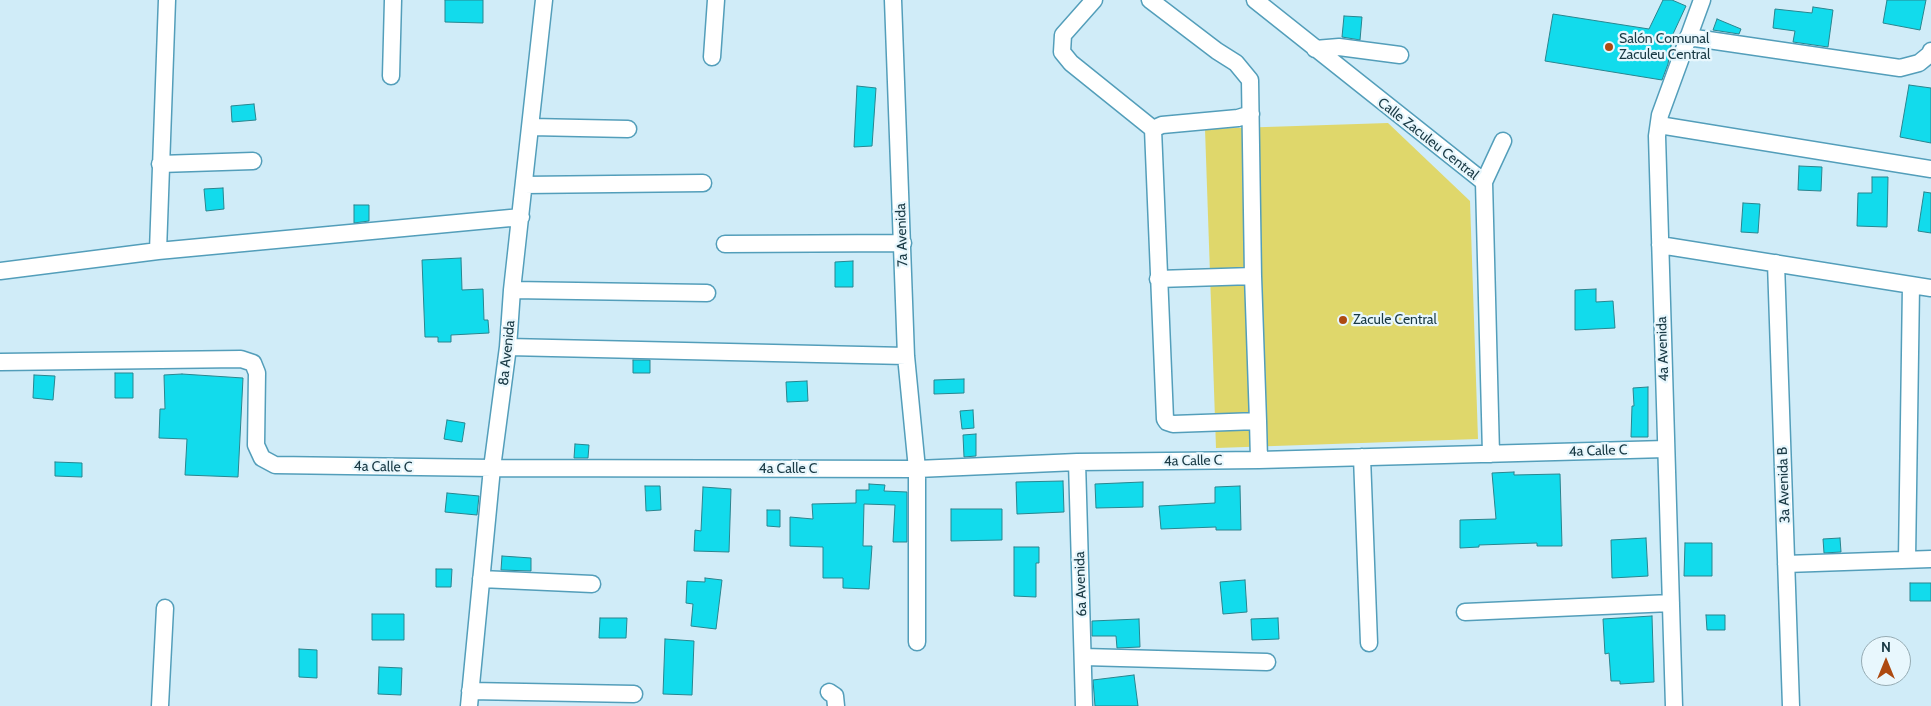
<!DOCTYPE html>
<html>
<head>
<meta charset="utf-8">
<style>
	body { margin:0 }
	#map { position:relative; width:1931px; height:706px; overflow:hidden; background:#d0ecf8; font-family:Cabin,sans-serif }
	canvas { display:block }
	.north { position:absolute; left:1861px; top:636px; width:50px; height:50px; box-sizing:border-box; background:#e8f7fd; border:1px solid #95abb3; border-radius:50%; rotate:0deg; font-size:14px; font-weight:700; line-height:20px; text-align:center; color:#193944 }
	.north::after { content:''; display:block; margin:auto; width:18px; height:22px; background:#ad4a11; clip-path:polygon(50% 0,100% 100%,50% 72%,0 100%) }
</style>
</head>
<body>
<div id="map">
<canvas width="1931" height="706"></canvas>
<div class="north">N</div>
</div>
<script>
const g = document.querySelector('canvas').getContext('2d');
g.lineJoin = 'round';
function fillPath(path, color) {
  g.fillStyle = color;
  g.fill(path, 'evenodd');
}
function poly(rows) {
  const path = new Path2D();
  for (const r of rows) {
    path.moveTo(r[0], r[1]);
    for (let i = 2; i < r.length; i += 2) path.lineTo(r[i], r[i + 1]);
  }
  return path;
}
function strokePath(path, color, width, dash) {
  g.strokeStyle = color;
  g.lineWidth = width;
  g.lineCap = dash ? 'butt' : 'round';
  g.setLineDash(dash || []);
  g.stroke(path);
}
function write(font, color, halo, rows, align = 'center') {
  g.font = font + ' Cabin,sans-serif';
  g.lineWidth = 4.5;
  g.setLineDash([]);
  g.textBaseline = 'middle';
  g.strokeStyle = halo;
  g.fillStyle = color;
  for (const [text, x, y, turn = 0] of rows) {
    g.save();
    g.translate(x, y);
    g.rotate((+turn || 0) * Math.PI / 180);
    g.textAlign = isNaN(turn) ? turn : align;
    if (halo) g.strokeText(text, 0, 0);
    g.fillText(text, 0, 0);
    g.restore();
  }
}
const green = poly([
	[1388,123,1470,201,1478,439,1216,448,1205,129]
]);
const building = poly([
	[445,0,483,0,483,23,445,22,445,0],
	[1663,0,1672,0,1686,6,1673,34,1668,64,1662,80,1545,61,1553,14,1649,29,1663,0],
	[1887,0,1926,0,1920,30,1883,23,1887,0],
	[1813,7,1833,10,1828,47,1793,42,1795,31,1773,28,1775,9,1812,13,1813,7],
	[1344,16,1362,17,1360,40,1342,37,1344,16],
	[1717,19,1741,29,1739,34,1713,30,1717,19],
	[1909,85,1931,88,1931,143,1900,137,1909,85],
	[857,86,876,88,872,146,854,147,857,86],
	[254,104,256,120,232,122,231,106,254,104],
	[1799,166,1822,167,1821,191,1798,190,1799,166],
	[1872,177,1888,177,1887,227,1857,226,1858,193,1872,193,1872,177],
	[223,188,224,209,206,211,204,189,223,188],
	[1924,192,1931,193,1931,233,1918,231,1924,192],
	[1743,203,1760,204,1758,233,1741,232,1743,203],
	[354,205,369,205,369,221,354,223,354,205],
	[461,258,462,290,483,289,484,320,488,320,489,333,451,335,451,342,438,342,438,337,425,337,422,260,461,258],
	[853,261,853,287,835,287,835,262,853,261],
	[1596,289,1596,302,1613,301,1615,328,1575,330,1575,290,1596,289],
	[633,360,650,360,650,373,633,373,633,360],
	[115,373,133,373,133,398,115,398,115,373],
	[182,374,243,378,238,477,185,475,187,439,159,438,160,409,165,409,164,375,182,374],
	[34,375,55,376,53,400,33,398,34,375],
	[964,379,964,393,934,394,934,380,964,379],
	[807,381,808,401,787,402,786,382,807,381],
	[1648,387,1648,437,1631,437,1632,406,1634,406,1633,388,1648,387],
	[973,410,974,428,962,429,960,411,973,410],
	[447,420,465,423,462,442,444,439,447,420],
	[976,434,976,456,964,457,963,435,976,434],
	[575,444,589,445,588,458,574,458,575,444],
	[55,462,82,463,82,477,55,476,55,462],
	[1514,472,1514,475,1560,474,1562,546,1537,546,1537,543,1479,545,1479,547,1460,548,1460,520,1496,519,1492,473,1514,472],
	[1063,481,1064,512,1017,514,1016,482,1063,481],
	[1143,482,1143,507,1096,508,1095,484,1143,482],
	[869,484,885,485,884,491,907,492,907,542,893,542,895,505,864,504,863,546,872,546,869,589,843,588,843,578,823,578,823,547,790,546,790,517,813,519,812,504,856,503,856,490,869,490,869,484],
	[645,486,660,486,661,510,646,511,645,486],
	[1240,486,1241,530,1216,530,1216,527,1161,529,1159,506,1215,503,1215,487,1240,486],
	[703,487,731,489,729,552,694,551,695,530,701,531,703,487],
	[447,493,479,496,477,515,445,512,447,493],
	[951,509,1002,509,1002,540,951,541,951,509],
	[767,510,780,510,780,527,767,526,767,510],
	[1646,538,1648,576,1612,578,1611,540,1646,538],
	[1840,538,1841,552,1824,553,1823,539,1840,538],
	[1685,543,1712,543,1712,576,1684,576,1685,543],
	[1014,547,1039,547,1039,563,1036,563,1036,597,1014,596,1014,547],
	[502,556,531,558,531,571,501,570,502,556],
	[436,569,452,569,451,587,436,587,436,569],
	[705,578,722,580,716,629,691,626,693,604,686,603,687,581,705,582,705,578],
	[1245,580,1247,612,1223,614,1220,582,1245,580],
	[1910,583,1931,583,1931,601,1910,601,1910,583],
	[372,614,404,614,404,640,372,640,372,614],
	[1706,615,1725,615,1725,630,1707,630,1706,615],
	[1652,616,1654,682,1620,684,1620,681,1611,681,1609,653,1605,654,1603,619,1652,616],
	[600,618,627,618,626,638,599,638,600,618],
	[1278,618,1279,639,1252,640,1251,619,1278,618],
	[1139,619,1140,647,1117,648,1116,636,1092,636,1092,621,1139,619],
	[665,639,694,641,692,695,663,694,665,639],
	[299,649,317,650,317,678,299,677,299,649],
	[379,667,402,668,401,695,378,694,379,667],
	[1134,675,1138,706,1095,706,1093,680,1134,675]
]);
const minor = poly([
	[893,0,906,356,917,469,917,642],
	[1094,0,1063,35,1062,52,1071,63,1153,129,1165,419,1167,422,1173,424,1258,421,1253,276,1250,80,1236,63,1217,51,1150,0],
	[1255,0,1484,182,1491,454],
	[1688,37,1900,68,1919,63,1930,54,1931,51],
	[1315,49,1339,47,1400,55],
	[712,57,716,0],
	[391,76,393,0],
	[1659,125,1931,169],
	[531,127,628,129],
	[1153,129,1162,125,1238,118,1251,114],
	[160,164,253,161],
	[1484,182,1503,141],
	[524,185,703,183],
	[725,244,903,243],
	[1660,245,1931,288],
	[158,251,167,0],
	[1776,263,1791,706],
	[0,271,158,251,521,217],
	[1158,279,1253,276],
	[512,290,707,293],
	[508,347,906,356],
	[0,362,241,359,253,363,257,373,256,445,262,458,275,465,492,468,917,469,1077,462,1259,460,1666,449],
	[1258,421,1259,460],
	[1362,457,1369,643],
	[1077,462,1084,706],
	[1907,560,1911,285],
	[1786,564,1931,559],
	[481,579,592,584],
	[1465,612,1671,603],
	[1084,657,1267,662],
	[470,691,634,694],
	[829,692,835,696,836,706],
	[160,706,165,608],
	[469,706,492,468,508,347,512,290,544,0],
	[1674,706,1657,136,1660,115,1702,0]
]);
const markers = [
	[1609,47,5,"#ad4a11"],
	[1343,320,5,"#ad4a11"]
];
const poiNames = [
	["Salón Comunal",1619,39],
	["Zaculeu Central",1619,55],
	["Zacule Central",1353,320]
];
const streetNames = [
	["Calle Zaculeu Central",1428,139,38],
	["7a Avenida",902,235,-92],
	["4a Avenida",1663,349,-92],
	["8a Avenida",507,353,-84],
	["4a Calle C",1598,451,-2],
	["4a Calle C",1193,461,-1],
	["4a Calle C",383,467,1],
	["4a Calle C",788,469],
	["3a Avenida B",1784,485,-92],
	["6a Avenida",1081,584,-92]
];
fillPath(green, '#dfd76b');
fillPath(building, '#12dbec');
strokePath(building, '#29858f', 1);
strokePath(minor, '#539eba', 19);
strokePath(minor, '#fff', 16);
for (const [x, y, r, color] of markers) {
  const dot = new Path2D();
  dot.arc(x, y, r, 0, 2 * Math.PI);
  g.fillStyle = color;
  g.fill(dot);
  strokePath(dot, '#e8f7fd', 2);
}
write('14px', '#193944', '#e8f7fd', poiNames, 'left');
write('14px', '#193944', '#e8f7fd', streetNames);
</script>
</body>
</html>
